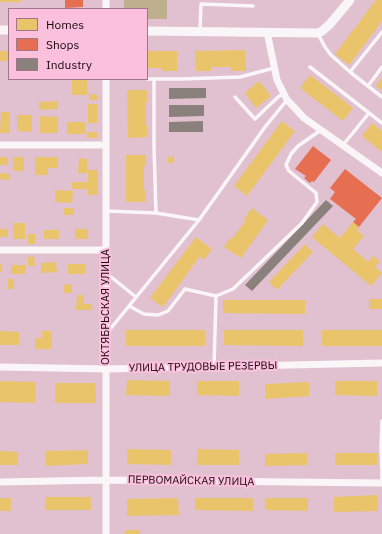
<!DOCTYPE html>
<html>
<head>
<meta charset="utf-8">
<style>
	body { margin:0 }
	#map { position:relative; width:382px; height:534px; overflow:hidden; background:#e1c0d0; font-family:"IBM Plex Sans",sans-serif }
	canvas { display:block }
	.legend { position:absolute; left:8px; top:8px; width:140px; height:72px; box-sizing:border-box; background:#fbc0dc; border:1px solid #a0768a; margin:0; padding:5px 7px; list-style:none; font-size:12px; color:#18060f }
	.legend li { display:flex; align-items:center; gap:8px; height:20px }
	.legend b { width:20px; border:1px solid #a0768a }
</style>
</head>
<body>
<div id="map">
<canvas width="382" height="534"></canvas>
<ul class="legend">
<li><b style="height:11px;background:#e9c46a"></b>Homes</li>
<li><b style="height:11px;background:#e76f51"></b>Shops</li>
<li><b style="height:11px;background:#8a817c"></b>Industry</li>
</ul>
</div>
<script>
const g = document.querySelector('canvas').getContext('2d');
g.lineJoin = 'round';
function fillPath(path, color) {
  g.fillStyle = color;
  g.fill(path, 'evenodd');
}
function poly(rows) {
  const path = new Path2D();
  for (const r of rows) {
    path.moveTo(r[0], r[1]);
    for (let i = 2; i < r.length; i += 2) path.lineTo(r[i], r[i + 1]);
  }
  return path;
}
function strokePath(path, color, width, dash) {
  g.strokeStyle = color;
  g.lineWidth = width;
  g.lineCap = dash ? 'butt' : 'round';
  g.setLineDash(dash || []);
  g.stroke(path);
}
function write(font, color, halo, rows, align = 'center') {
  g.font = font + ' "IBM Plex Sans",sans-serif';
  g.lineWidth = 4;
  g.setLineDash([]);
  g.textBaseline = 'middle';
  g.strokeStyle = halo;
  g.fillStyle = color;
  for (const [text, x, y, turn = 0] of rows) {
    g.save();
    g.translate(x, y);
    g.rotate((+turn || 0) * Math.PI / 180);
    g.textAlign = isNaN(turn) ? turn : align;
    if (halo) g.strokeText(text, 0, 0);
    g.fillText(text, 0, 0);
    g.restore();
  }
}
const green = poly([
	[124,0,167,0,167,19,147,19,147,9,124,9]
]);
const homes = poly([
	[0,0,21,0,21,2,0,2],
	[376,0,382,0,382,21,349,65,335,54],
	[245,50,246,71,231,71,231,67,211,67,211,71,196,71,195,51],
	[0,51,8,51,8,61,0,61],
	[147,51,177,51,177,71,162,71,162,68,147,68],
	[310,75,353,108,343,121,300,88],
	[382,78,382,90,376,86],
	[72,80,87,80,87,95,72,95],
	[259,81,271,96,256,108,245,93],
	[127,90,147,90,147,102,146,102,146,125,147,126,148,137,128,138],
	[90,94,98,95,97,100,89,100],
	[58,101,58,109,39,110,39,102],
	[88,104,97,104,97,123,88,123],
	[1,112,10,112,10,133,0,133],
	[17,115,32,115,32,132,17,131],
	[40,116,58,117,58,133,40,133],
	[282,121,295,131,247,196,234,186],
	[67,122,85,122,85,134,67,134],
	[372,123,382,131,382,152,362,136],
	[87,132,97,132,97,138,87,138],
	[126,155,146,155,146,166,144,166,144,190,146,190,146,202,126,202],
	[174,156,174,163,168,163,168,157],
	[0,157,8,157,8,165,0,165],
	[13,157,24,157,24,171,13,171],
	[35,157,58,157,58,168,48,168,48,175,35,175],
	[79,158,87,159,87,173,78,173],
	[88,170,98,170,98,195,88,195,88,189,72,189,72,182,88,182],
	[0,173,10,174,9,180,0,179],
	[55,190,73,191,72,203,55,202],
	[64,208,74,208,74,215,64,215],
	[252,208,268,220,241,258,224,247,230,238,232,239,246,220,244,219],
	[353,222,359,227,357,230,364,236,353,249,368,262,373,256,380,261,375,267,382,273,371,286,312,237,323,224,340,238],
	[13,223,25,223,25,239,13,239],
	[0,229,8,229,8,237,0,237],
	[75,229,88,229,88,239,75,239],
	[44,230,59,230,59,239,44,239],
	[28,234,35,234,35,244,28,244],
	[196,237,212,249,204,260,200,256,163,307,150,298],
	[305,244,313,252,277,290,269,282],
	[34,256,35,266,28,266,28,257],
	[56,262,57,272,41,273,41,263],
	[0,264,2,264,2,273,0,272],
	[68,264,85,264,85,274,68,274],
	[11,265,26,265,26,274,11,274],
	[8,279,14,279,14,289,8,289],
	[72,284,72,293,64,293,64,285],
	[77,295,84,295,84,304,92,304,92,310,76,310],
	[369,299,382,299,382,309,369,309],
	[223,300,305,300,305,314,223,313],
	[126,330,205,330,205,346,126,346],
	[224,330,303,330,303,346,224,345],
	[322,330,382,330,382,346,322,346],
	[0,331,19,332,19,345,0,345],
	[42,331,52,331,52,349,35,349,35,338,42,338],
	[127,380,170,381,170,396,126,395],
	[0,381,36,382,35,403,0,402],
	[197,381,239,381,239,396,197,395],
	[335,381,377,381,377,396,335,395],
	[309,382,309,396,266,399,265,384],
	[55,383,95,383,96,403,55,403],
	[127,449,171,450,171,465,127,464],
	[197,449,239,450,239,465,197,465],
	[88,450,88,464,46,466,45,451],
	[0,451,18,452,18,465,0,465],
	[307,453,307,465,265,466,265,454],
	[335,453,377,453,377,465,335,465],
	[377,495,378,511,334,512,334,497],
	[45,497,91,497,91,510,45,510],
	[0,498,11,498,11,511,0,511],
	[178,498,179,515,127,516,127,499],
	[195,498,253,498,253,511,195,510],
	[265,498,308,498,308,511,265,510],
	[125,530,140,530,140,534,125,534]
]);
const shops = poly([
	[65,0,83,0,83,7,65,8],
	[313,146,331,160,314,182,312,181,310,183,304,178,306,176,295,169],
	[345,169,382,198,359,227,353,222,356,219,330,199,335,192,330,188]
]);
const industry = poly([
	[169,88,206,88,206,98,169,99],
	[169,105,204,105,204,116,169,117],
	[203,121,203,132,169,132,169,122],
	[326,200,333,206,252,291,245,285]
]);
const service = poly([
	[200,31,201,4,253,6],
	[318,34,325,47,331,55,350,72,382,97],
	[310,67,382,123],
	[350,72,382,32],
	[147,79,181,79,240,77,274,68],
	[154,79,154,147,156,213],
	[368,86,382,67],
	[235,97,255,119,278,97,284,93],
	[343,145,369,113],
	[106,211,156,213,199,220],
	[106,273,136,297],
	[216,296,233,289,302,223,317,202,316,193,289,171,286,165,291,154,298,146,321,130],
	[129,306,144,314,158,315,168,311,185,289,216,296,214,367],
	[107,333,199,220,265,127,287,100],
	[382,421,381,446,382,472],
	[382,483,382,473]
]);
const minor = poly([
	[106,0,106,9],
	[267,32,277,80,287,100,291,104,304,118,382,173],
	[106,79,106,534],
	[0,145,106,145],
	[0,250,106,250],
	[0,367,106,369,382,363],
	[0,482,106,480,382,483]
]);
const tertiary = poly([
	[0,30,9,30],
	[147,31,318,33,322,31,330,24,350,0]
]);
const streetNames = [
	["ОКТЯБРЬСКАЯ УЛИЦА",106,307,-90],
	["УЛИЦА ТРУДОВЫЕ РЕЗЕРВЫ",203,367,-1],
	["ПЕРВОМАЙСКАЯ УЛИЦА",191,481,1]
];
fillPath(green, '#beb08d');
fillPath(homes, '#e9c46a');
fillPath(shops, '#e76f51');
fillPath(industry, '#8a817c');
strokePath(service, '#faf6f8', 3.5);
strokePath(minor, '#faf6f8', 7);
strokePath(tertiary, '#faf6f8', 9);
write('11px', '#18060f', '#fbc0dc', streetNames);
</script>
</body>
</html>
